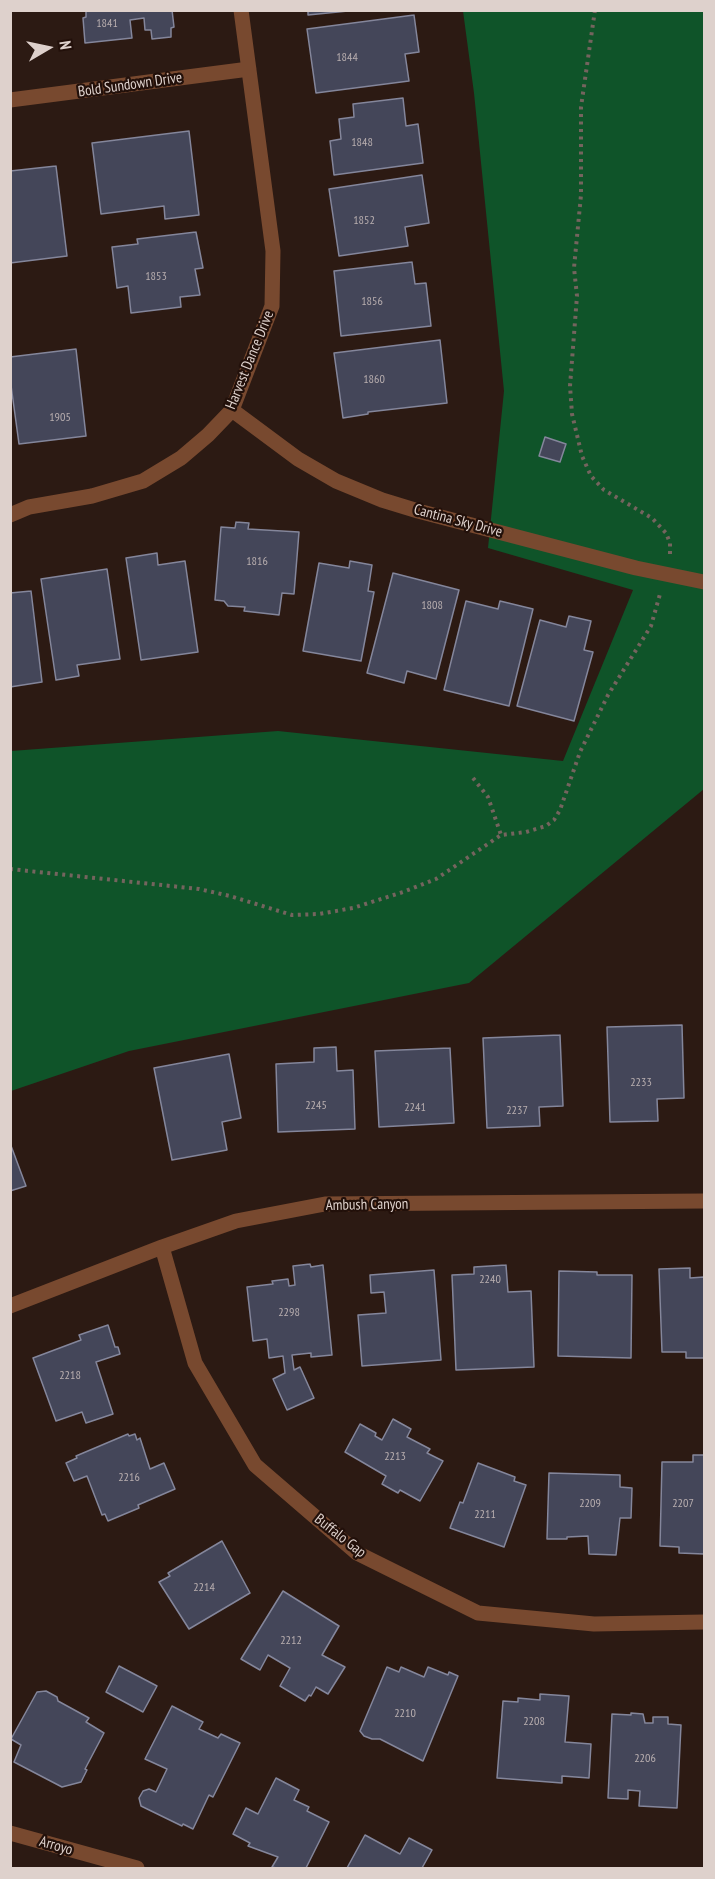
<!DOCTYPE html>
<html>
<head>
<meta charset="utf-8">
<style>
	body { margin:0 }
	#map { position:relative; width:715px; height:1879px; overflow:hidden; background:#2c1a13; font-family:"PT Sans Narrow",sans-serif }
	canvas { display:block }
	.frame { position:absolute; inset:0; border:12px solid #ded1cc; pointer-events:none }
	.north { position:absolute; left:18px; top:18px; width:60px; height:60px; -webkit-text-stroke:4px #22100a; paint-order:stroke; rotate:81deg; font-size:16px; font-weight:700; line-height:24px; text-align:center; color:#ded1cc }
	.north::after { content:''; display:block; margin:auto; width:21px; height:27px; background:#ded1cc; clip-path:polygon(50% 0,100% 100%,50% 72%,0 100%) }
</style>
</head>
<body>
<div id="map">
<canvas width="715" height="1879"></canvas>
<div class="frame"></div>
<div class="north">N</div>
</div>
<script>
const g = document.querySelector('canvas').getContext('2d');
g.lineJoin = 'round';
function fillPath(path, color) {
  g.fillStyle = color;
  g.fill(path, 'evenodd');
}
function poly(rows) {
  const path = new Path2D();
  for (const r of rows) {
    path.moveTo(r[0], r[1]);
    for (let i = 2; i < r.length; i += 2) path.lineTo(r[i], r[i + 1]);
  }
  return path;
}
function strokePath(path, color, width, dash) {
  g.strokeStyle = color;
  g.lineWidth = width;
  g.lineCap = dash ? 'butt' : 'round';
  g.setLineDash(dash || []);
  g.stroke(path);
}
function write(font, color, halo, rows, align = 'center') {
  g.font = font + ' "PT Sans Narrow",sans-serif';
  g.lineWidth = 4.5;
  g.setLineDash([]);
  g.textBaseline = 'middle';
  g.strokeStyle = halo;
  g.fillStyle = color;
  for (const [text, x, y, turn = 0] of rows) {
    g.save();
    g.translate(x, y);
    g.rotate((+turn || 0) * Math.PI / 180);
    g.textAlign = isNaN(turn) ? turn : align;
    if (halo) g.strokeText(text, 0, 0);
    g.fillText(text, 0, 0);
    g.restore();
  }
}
const green = poly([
	[463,11,704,11,704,789,469,983,129,1051,11,1091,11,751,278,731,563,761,633,590,488,548,504,391,474,93]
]);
const building = poly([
	[86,10,172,10,174,27,171,28,171,37,152,39,151,30,145,30,144,18,130,20,132,38,85,43,83,18,86,17,86,10],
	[308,10,358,10,308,15,308,10],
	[414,15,419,52,405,54,409,81,316,93,307,29,414,15],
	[403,98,406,126,418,124,423,163,334,175,330,141,341,139,339,119,354,117,353,104,403,98],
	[189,131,199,215,165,219,164,206,101,214,92,143,189,131],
	[56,166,67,256,10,263,10,171,56,166],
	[422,175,429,223,405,227,408,246,339,256,329,189,422,175],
	[196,232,203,268,195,269,200,295,180,297,181,307,131,313,128,286,117,288,112,247,138,244,137,239,196,232],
	[412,262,415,284,426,283,431,326,341,336,334,271,412,262],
	[440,340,447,403,368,412,368,414,343,418,334,353,440,340],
	[76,349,86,436,19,444,10,378,10,357,76,349],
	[545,437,566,444,560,462,539,456,545,437],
	[236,522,249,523,248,529,299,532,294,594,282,593,279,615,244,611,245,607,228,606,224,601,215,600,221,527,235,528,236,522],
	[157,553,158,565,185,561,198,652,141,660,126,558,157,553],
	[350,561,372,565,368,591,374,592,361,661,303,651,319,563,349,568,350,561],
	[107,569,120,659,77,665,79,676,56,680,41,579,107,569],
	[393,573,459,590,436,679,407,671,404,683,367,673,393,573],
	[31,591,42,682,10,687,10,593,31,591],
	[466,601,498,609,500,601,533,609,509,706,444,690,466,601],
	[569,616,591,621,584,650,593,652,574,721,517,706,540,620,566,627,569,616],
	[682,1025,684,1098,657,1099,658,1121,610,1122,607,1027,682,1025],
	[560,1035,563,1106,539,1107,540,1126,487,1128,483,1038,560,1035],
	[336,1047,337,1071,353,1070,355,1129,278,1132,276,1064,314,1062,314,1048,336,1047],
	[450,1048,454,1123,379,1127,375,1051,450,1048],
	[229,1054,241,1118,222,1122,227,1150,172,1160,154,1068,229,1054],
	[10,1143,26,1186,10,1191,10,1143],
	[310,1264,311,1267,323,1265,332,1355,311,1357,311,1353,292,1355,294,1370,300,1367,314,1398,287,1410,273,1379,285,1373,283,1356,269,1358,267,1339,253,1341,247,1287,273,1284,272,1281,288,1279,289,1286,295,1285,293,1266,310,1264],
	[506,1265,508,1292,531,1291,534,1367,456,1370,452,1275,474,1274,474,1267,506,1265],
	[690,1268,690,1278,704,1277,704,1358,686,1358,686,1352,662,1352,659,1269,690,1268],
	[434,1270,441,1360,362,1366,358,1315,386,1313,384,1292,371,1293,370,1275,434,1270],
	[559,1271,597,1272,597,1275,632,1275,631,1358,558,1356,559,1271],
	[108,1325,115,1347,118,1347,120,1354,96,1362,113,1414,86,1423,82,1412,56,1421,33,1358,81,1340,79,1335,108,1325],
	[393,1419,411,1429,407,1437,430,1449,427,1453,443,1461,420,1501,400,1490,398,1493,382,1484,386,1476,345,1452,360,1424,376,1433,375,1436,382,1440,393,1419],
	[128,1434,129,1436,135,1434,137,1440,140,1438,150,1469,164,1463,175,1489,138,1505,139,1508,108,1521,105,1514,102,1515,87,1476,74,1481,66,1463,77,1458,76,1456,128,1434],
	[693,1455,704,1455,704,1554,679,1553,679,1547,660,1546,662,1462,693,1462,693,1455],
	[478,1463,515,1477,514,1481,526,1485,504,1547,450,1528,460,1502,463,1503,478,1463],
	[549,1473,620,1475,620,1487,632,1488,631,1518,620,1518,616,1555,589,1554,588,1536,567,1537,567,1539,547,1539,549,1473],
	[222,1541,250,1593,189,1629,159,1582,170,1576,168,1573,222,1541],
	[283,1591,339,1626,322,1655,345,1667,328,1694,316,1687,311,1696,309,1695,305,1701,280,1686,290,1668,268,1655,260,1670,241,1659,283,1591],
	[119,1666,157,1686,143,1712,106,1692,119,1666],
	[387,1667,399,1672,401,1667,424,1677,428,1667,448,1675,449,1672,458,1676,423,1761,380,1739,372,1739,364,1736,360,1731,387,1667],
	[46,1691,57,1697,58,1701,89,1718,86,1722,104,1733,85,1769,87,1770,81,1782,62,1787,14,1762,21,1745,11,1739,37,1692,46,1691],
	[540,1694,569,1696,565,1742,591,1744,589,1778,562,1776,562,1783,497,1778,503,1701,518,1702,518,1698,540,1700,540,1694],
	[172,1706,203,1722,199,1729,218,1738,221,1734,240,1743,213,1797,209,1795,193,1829,183,1824,182,1826,141,1806,139,1798,143,1791,149,1789,156,1792,167,1769,145,1759,172,1706],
	[631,1713,643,1714,645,1723,653,1723,653,1717,668,1717,668,1724,681,1725,677,1808,639,1806,640,1791,628,1790,628,1799,608,1798,612,1714,631,1715,631,1713],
	[276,1778,299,1790,294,1800,309,1807,307,1811,329,1822,306,1868,276,1868,272,1867,278,1857,248,1846,250,1843,233,1834,246,1808,258,1814,276,1778],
	[365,1835,400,1854,409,1838,432,1850,422,1868,347,1868,365,1835]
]);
const path = poly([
	[595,10,581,107,581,195,574,268,577,296,570,386,572,414,582,456,591,476,604,490,652,518,666,533,670,543,670,555],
	[473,778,488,797,501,835],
	[10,869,199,889,230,896,292,915,319,914,353,908,403,892,436,879,501,835,526,832,546,826,554,820,560,810,580,752,608,695,651,626,660,594]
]);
const street = poly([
	[10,100,249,69],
	[232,410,298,459,336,481,382,500,418,511,636,568,704,582],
	[10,515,29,507,92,496,143,481,181,458,208,435,232,410,272,306,273,251,241,10],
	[162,1247,195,1363,255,1465,357,1553,478,1613,594,1624,704,1622],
	[10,1306,162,1247,236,1221,325,1204,704,1201],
	[10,1833,137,1868]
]);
const numberNames = [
	["1841",107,24],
	["1844",347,58],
	["1848",362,143],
	["1852",364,221],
	["1853",156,277],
	["1856",372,302],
	["1860",374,380],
	["1905",60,418],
	["1816",257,562],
	["1808",432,606],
	["2233",641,1083],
	["2245",316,1106],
	["2241",415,1108],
	["2237",517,1111],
	["2240",490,1280],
	["2298",289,1313],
	["2218",70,1376],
	["2213",395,1457],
	["2216",129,1478],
	["2209",590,1504],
	["2207",683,1504],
	["2211",485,1515],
	["2214",204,1588],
	["2212",291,1641],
	["2210",405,1714],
	["2208",534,1722],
	["2206",645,1759]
];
const streetNames = [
	["Bold Sundown Drive",130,85,-8],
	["Harvest Dance Drive",250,360,-68],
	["Cantina Sky Drive",458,521,15],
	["Ambush Canyon",367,1205,-1],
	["Buffalo Gap",340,1536,38],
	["Arroyo",56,1846,16]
];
fillPath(green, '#0f5429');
fillPath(building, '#444659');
strokePath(building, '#84869b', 1.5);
strokePath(path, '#74645e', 4, [3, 4.5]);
strokePath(street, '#78492f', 15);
write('12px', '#b8aeaf', null, numberNames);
write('15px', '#ded1cc', '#22100a', streetNames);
</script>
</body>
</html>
